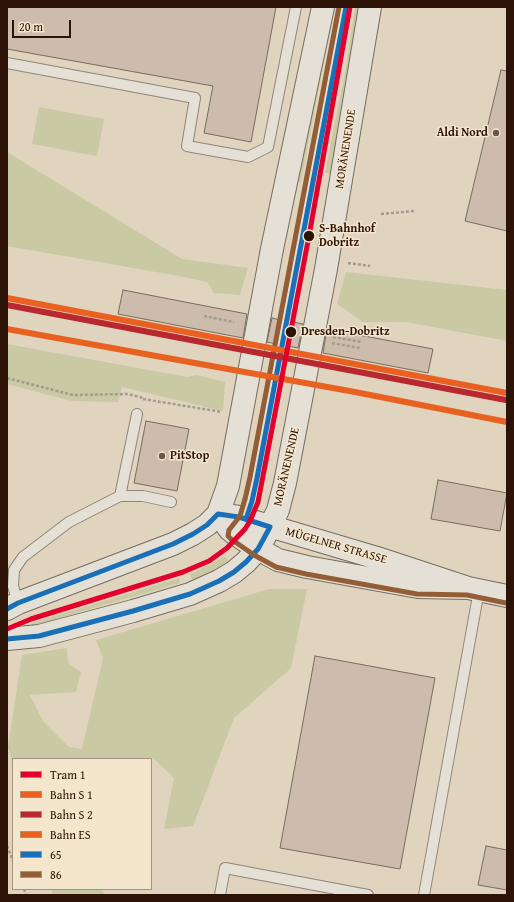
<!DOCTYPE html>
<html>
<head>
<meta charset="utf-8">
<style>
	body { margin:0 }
	#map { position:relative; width:514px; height:902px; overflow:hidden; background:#e0d4be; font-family:"Gentium Book Plus",serif }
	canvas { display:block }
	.frame { position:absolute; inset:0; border:8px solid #2c1306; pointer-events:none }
	.legend { position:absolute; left:12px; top:758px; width:140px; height:132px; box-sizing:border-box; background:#f3e6cc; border:1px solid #a3927d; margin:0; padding:5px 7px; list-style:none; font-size:12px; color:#2c1306 }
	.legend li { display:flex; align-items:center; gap:8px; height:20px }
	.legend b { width:20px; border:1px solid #a3927d }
	.scale { position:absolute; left:12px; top:20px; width:59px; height:18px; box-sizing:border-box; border:2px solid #2c1306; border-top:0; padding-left:5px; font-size:12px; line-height:14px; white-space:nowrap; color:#2c1306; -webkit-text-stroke:3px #f3e6cc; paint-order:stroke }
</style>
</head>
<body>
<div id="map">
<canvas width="514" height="902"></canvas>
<div class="frame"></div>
<ul class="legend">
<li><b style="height:5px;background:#e4002c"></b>Tram 1</li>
<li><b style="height:5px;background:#e96020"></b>Bahn S 1</li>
<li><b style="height:5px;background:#b8282e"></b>Bahn S 2</li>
<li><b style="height:5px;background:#e86121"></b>Bahn ES</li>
<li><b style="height:5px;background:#1a70b8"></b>65</li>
<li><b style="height:5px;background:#935e36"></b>86</li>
</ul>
<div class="scale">20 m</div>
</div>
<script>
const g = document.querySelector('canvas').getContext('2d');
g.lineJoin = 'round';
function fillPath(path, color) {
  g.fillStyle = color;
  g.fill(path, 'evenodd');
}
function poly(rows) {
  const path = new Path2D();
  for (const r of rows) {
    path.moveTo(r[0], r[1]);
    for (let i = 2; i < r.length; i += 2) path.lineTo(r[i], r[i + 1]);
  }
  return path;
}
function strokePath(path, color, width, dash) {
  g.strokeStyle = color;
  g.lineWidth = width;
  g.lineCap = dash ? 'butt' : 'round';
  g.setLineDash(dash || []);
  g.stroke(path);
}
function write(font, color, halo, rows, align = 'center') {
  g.font = font + ' "Gentium Book Plus",serif';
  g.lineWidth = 3;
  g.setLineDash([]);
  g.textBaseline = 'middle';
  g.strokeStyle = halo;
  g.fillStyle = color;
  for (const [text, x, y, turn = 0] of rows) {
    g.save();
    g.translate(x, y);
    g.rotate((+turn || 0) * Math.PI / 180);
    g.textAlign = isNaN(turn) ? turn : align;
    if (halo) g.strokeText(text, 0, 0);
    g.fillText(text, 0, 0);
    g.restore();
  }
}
const green = poly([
	[330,7,334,7,301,182,293,180],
	[355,7,364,7,336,174,325,173,346,67],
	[39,107,104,119,97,156,32,144],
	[7,152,182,259,248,268,240,295,214,293,207,282,179,276,7,246],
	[346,272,507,290,507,341,406,322,363,322,337,304],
	[7,344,187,377,197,375,225,382,223,411,122,387,118,402,72,401,7,384],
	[226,556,228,561,219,568,192,580,190,574,211,564,223,557],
	[179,578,180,583,32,626,31,623],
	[269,589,307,589,291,668,234,718,193,826,164,829,174,778,152,757,147,759,13,759,13,765,8,747,22,655,67,648,68,663,81,672,76,692,30,695,43,721,69,747,82,749,103,658,96,640],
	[51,889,102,889,105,895,53,895]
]);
const building = poly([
	[7,7,276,7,251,142,204,133,213,86,7,49,7,7],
	[501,70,507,71,507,231,465,221,501,70],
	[123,290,247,314,243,338,118,314,123,290],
	[272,318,280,320,276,344,267,342,272,318],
	[293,322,303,324,298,348,288,346,293,322],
	[327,329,433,349,428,373,323,353,327,329],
	[146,421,189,429,177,491,134,483,146,421],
	[438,480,507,493,500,531,431,519,438,480],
	[315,656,435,678,400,869,280,848,315,656],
	[486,846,507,850,507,890,478,885,486,846]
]);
const path = poly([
	[381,214,415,211],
	[348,263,370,266],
	[204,316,234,322],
	[333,337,362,342],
	[332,343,360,348],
	[7,378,73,395,128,394,143,398],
	[143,399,222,412],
	[7,846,13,861],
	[24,889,26,895]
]);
const lane = poly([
	[7,63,195,98,187,146,248,157,268,147,296,7],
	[120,496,143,496,171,502],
	[244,521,252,501,257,478,346,7],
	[18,603,13,586,14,570,23,557,69,522,120,496,137,414],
	[220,895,225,868,368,895],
	[424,895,479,590]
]);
const secondary = poly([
	[218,514,228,486,272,249,323,7],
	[218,514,230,530,235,534,258,549,278,560,307,567,418,587,468,588,507,596],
	[7,609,18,603,173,544,193,534,207,525,218,514,239,517,377,558,468,588],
	[7,639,39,636,133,611,190,594,219,581,234,572,246,562,258,549,270,527,278,510,285,483,326,269,370,7]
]);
const bus1 = poly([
	[246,519,252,501,257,478,346,7],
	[7,609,18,603,173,544,193,534,207,525,218,514,239,517,270,527],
	[7,639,39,636,133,611,190,594,219,581,234,572,246,562,258,549,270,527]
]);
const bus2 = poly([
	[339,7,250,477,245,499,240,516,229,530,228,536,231,539,254,555,276,567,306,574,417,594,467,595,506,603]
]);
const rail1 = poly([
	[7,298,507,393]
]);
const rail2 = poly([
	[7,305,506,400]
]);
const rail3 = poly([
	[7,329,355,392,507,422]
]);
const tram1 = poly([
	[7,629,31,619,183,572,209,561,227,548,245,529,250,521,258,502,309,236,350,7]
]);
const markers = [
	[496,133,4,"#6b5746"],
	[309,236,6,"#2c1306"],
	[291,332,6,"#2c1306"],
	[162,456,4,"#6b5746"]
];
const poiNames = [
	["Aldi Nord",488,133],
	["PitStop",170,456,"left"]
];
const streetNames = [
	["MORÄNENENDE",346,149,-81],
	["MORÄNENENDE",287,467,-77],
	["MÜGELNER STRASSE",336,546,16]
];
const stopNames = [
	["S-Bahnhof",319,229],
	["Dobritz",319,243],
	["Dresden-Dobritz",301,332]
];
fillPath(green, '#c9c9a3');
fillPath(building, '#cdbcab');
strokePath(building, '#766c5f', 1);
strokePath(lane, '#908678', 12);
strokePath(secondary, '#766c5f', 24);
strokePath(path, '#a29b91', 2.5, [3, 2]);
strokePath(lane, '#e5e0d5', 10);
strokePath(secondary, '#e5e0d5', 22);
strokePath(bus1, '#1a70b8', 5);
strokePath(bus2, '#935e36', 5);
strokePath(rail1, '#e96020', 6);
strokePath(rail2, '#b8282e', 6);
strokePath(rail3, '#e86121', 6);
strokePath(tram1, '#e4002c', 5);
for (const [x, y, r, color] of markers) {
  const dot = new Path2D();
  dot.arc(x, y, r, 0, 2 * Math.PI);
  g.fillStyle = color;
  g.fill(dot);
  strokePath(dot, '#f3e6cc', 1.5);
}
write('bold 12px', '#2c1306', '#f3e6cc', poiNames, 'right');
write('12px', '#2c1306', '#f3e6cc', streetNames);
write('bold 12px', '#2c1306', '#f3e6cc', stopNames, 'left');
</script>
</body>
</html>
